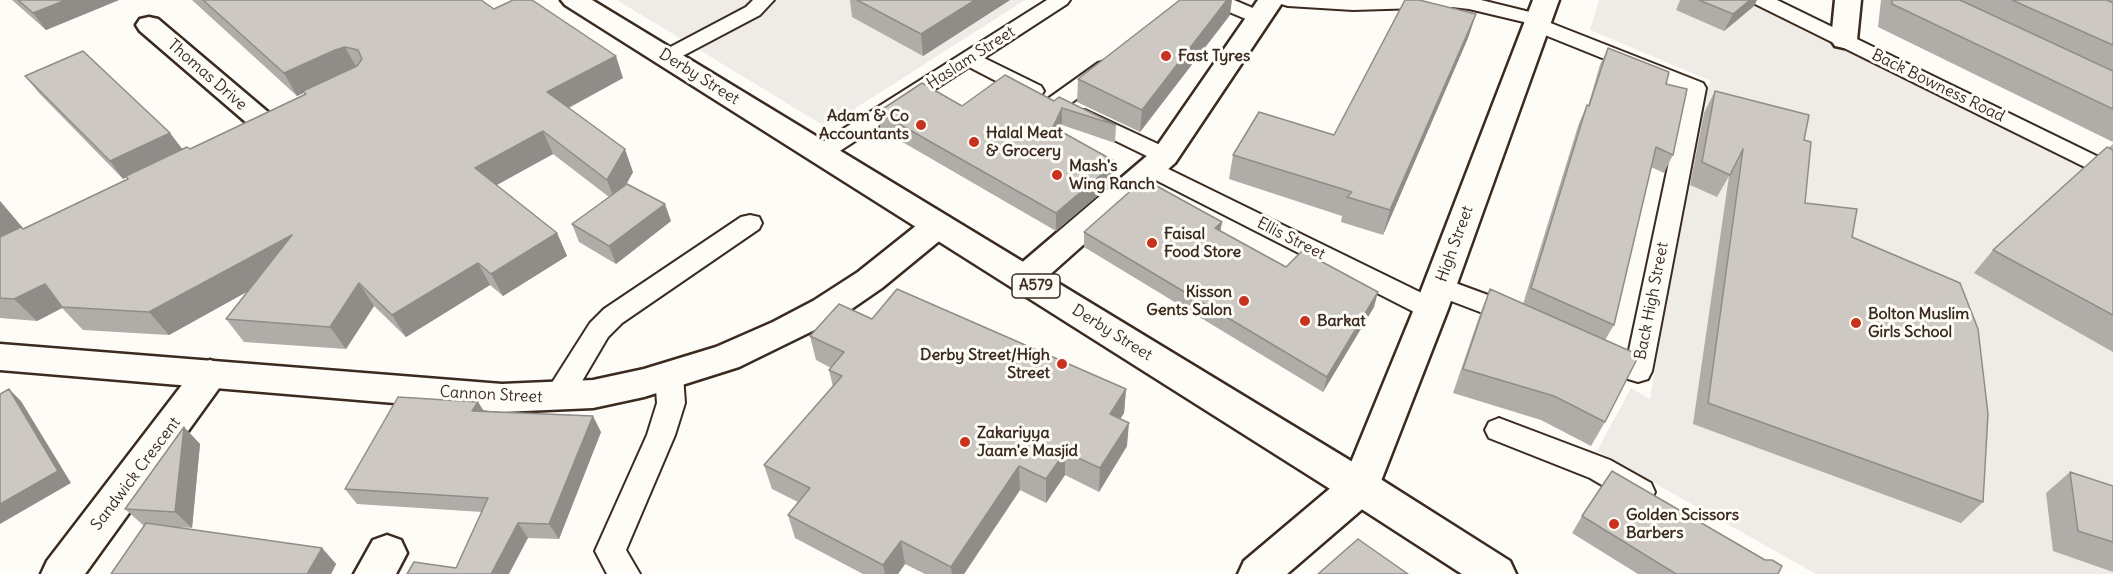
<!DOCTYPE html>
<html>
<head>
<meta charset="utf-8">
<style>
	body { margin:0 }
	canvas { display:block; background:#fdfcf7 }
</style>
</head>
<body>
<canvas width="2113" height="574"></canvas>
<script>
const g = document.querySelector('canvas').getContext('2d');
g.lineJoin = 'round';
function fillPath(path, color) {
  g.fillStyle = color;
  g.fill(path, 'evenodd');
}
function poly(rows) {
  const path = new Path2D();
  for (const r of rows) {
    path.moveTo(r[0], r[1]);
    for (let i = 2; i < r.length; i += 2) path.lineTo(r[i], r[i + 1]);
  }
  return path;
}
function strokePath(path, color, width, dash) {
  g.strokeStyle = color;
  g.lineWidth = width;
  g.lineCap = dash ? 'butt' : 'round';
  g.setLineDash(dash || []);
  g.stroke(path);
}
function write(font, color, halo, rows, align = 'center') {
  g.font = font + ' Delius,sans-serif';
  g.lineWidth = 6;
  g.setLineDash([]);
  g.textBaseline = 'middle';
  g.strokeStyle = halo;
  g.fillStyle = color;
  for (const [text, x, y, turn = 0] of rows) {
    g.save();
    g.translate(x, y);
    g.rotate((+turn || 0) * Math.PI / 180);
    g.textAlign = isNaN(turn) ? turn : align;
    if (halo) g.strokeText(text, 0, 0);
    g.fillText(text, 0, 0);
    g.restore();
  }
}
const built = poly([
	[617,0,1025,0,826,127],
	[1599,0,1742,0,2113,182,2113,574,1816,574,1597,451,1631,388,1650,399,1697,109,1711,81,1590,30]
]);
const lane = poly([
	[753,0,774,0,760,15,673,61,666,63,659,61,656,57,659,53,746,7,753,0],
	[1047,0,1070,0,1067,4,984,58,1041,86,1044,91,1041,96,1033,98,1025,96,969,67,829,158,821,160,813,158,810,153,813,148,1047,0],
	[1207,0,1234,0,1267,14,1270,18,1267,22,1260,24,1253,22,1210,4,1207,0],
	[1278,0,1481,0,1546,16,1549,20,1548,22,1703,83,1706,88,1652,371,1648,379,1638,382,1628,379,1590,361,1587,354,1590,347,1600,344,1628,355,1684,91,1530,29,1528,23,1469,9,1452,7,1353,10,1288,6,1281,4,1278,0],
	[1752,0,1777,0,2113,164,2113,181,1755,4,1752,0],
	[1105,61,1112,63,1115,67,1112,71,1065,108,1057,110,1049,108,1046,103,1049,98,1098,63,1105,61],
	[1085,110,1173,151,1176,156,1173,161,1165,163,1157,161,1077,122,1074,117,1077,112,1085,110],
	[1152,161,1440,302,1444,309,1440,316,1431,319,1422,316,1144,174,1140,169,1144,164,1152,161],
	[750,215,759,217,762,223,759,229,622,323,608,337,568,405,558,408,548,405,544,397,548,389,590,323,604,309,741,217,750,215],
	[1439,277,1526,309,1530,316,1526,323,1517,326,1430,293,1426,286,1430,279,1439,277],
	[669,364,679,367,683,375,685,403,675,435,626,550,640,574,607,574,595,551,647,435,657,403,655,375,659,367,669,364],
	[1499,418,1610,460,1651,483,1655,492,1651,501,1640,505,1629,501,1590,478,1489,438,1485,430,1489,422,1499,418]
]);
const street = poly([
	[1258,0,1284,0,1175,163,1036,287,1024,291,1012,287,1008,279,1012,271,1155,149,1258,0],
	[1835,0,1861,0,1857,40,1853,46,1844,48,1835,46,1831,40,1835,0],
	[149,17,158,19,275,118,279,124,275,130,265,133,255,130,140,31,136,25,140,19,149,17],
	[210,360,222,364,228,374,222,384,85,574,41,574,47,561,198,364,210,360],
	[1360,471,1374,475,1379,487,1374,499,1287,574,1238,574,1244,561,1346,475,1360,471],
	[387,535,401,540,407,553,396,574,354,574,373,540,387,535]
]);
const secondary = poly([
	[1533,0,1559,0,1448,309,1374,499,1360,503,1346,499,1341,487,1414,309,1533,0],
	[938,214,949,217,954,225,949,233,882,288,837,319,739,367,644,397,593,408,502,412,0,370,0,344,502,384,593,380,644,369,716,347,773,322,813,301,858,272,927,217,938,214]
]);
const primary = poly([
	[561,0,592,0,1374,475,1510,561,1516,574,1462,574,1346,499,565,5,561,0]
]);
const wall = poly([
	[12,0,119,0,46,30],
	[192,0,481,0,494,9,623,78,569,108,633,172,626,185,671,221,616,264,579,242,572,224,609,197,553,154,496,185,557,233,567,256,503,296,490,285,406,337,374,306,346,349,244,342,226,319,248,291,169,335,83,330,62,308,37,321,0,318,0,201,22,227,21,227,23,229,128,179,126,177,123,179,39,93,25,76,170,133,182,149,190,149,305,94,304,93,297,96],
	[850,0,1010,0,923,56,852,17],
	[1680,0,1757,0,1754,6,1724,31,1676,10],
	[1881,0,2113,0,2113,142,1878,27],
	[1476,14,1468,38,1383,235,1341,222,1342,216,1229,179,1233,155,1334,135],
	[1230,15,1140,132,1077,102,1078,79],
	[1608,48,1666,84,1673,155,1664,173,1651,167,1614,325,1605,340,1605,422,1591,446,1541,420,1453,393,1480,314,1490,289,1523,304,1579,123,1587,105,1588,106,1600,65],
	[1715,91,1804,140,1805,203,1852,237,1983,502,1961,523,1693,424,1729,176,1717,197,1690,185,1704,113],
	[1054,101,1116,125,1115,143,1062,125,1059,131,1116,162,1116,180,1056,231,880,129,878,112,962,106],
	[2113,144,2113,352,1974,273,1993,250],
	[1222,222,1220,231,1286,267,1374,307,1323,392,1084,247,1084,232],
	[872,319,1126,389,1124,413,1120,419,1127,446,1099,492,1065,475,1046,503,1020,490,964,574,925,574,905,564,898,574,863,574,795,538,788,515,798,502,772,489,764,465,833,387,829,370,831,368,816,360,810,336],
	[478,402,484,411,601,432,559,539,528,538,456,568,482,512,357,504,345,489],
	[184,427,200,444,192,528,176,527,322,548,336,564,331,574,111,574,145,525,143,525,125,509],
	[2070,472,2113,486,2113,572,2053,551,2046,493],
	[1582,516,1778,574,1638,574,1572,533]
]);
const shadedWall = poly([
	[66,0,119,0,46,30,33,13],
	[975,0,1010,0,923,56,921,34],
	[1227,0,1232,0,1230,15,1140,132,1142,110],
	[1750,0,1757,0,1754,6,1724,31,1733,14],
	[1476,14,1468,38,1383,235,1390,210],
	[345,47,358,70,347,72,297,96,284,73,335,50],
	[616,56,623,78,556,114,547,92],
	[1062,108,1062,125,1053,145,1053,127],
	[543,131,553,154,486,191,475,168],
	[170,133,183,150,123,179,110,161],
	[625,149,633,172,616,203,607,180],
	[1116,162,1116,180,1056,231,1056,213],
	[0,201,22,227,0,239],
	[665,204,671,221,616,264,609,246],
	[1222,222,1219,238,1215,228],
	[557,233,567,256,503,296,491,274],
	[292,235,308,258,169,335,149,312],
	[478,263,490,285,406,337,392,315],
	[359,283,374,306,346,349,330,327],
	[45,284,62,308,37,321,14,299],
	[1378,292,1374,307,1323,392,1327,377],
	[9,389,21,401,71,483,0,524,0,504],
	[1126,389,1124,413,1108,438,1110,414],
	[478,402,487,417,472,411],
	[593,416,601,432,559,539,549,524],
	[1129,423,1127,446,1099,492,1100,468],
	[184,427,200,444,192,528,175,512],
	[1065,452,1065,475,1046,503,1046,479],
	[1019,466,1020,490,964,574,952,574,951,567],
	[518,523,528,538,509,574,491,574],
	[901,541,905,564,898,574,885,574,883,565],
	[322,548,336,564,331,574,307,574]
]);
const building = poly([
	[18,0,66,0,33,13,18,0],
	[203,0,481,0,494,9,513,0,532,0,616,56,547,92,625,149,607,180,543,131,475,168,557,233,491,274,478,263,392,315,359,283,330,327,226,319,292,235,149,312,62,307,45,284,14,299,0,298,0,237,21,227,23,229,128,179,126,176,187,147,190,149,306,94,303,91,357,66,362,59,358,50,345,47,335,50,284,73,203,0],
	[857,0,975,0,921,34,857,0],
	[1180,0,1227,0,1142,110,1078,79,1180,0],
	[1405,0,1419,0,1476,14,1390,210,1347,197,1352,192,1233,155,1259,112,1334,135,1405,0],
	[1699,0,1750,0,1733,14,1699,0],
	[1892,0,1960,0,2113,71,2113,109,1892,4,1892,0],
	[2012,0,2107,0,2113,3,2113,45,2012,0],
	[1608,48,1669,72,1666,84,1687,89,1673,155,1656,147,1614,325,1531,288,1587,105,1589,106,1608,48],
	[83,51,170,133,110,161,25,76,83,51],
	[1005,75,1054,101,1059,97,1116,125,1062,108,1053,127,1116,162,1056,213,878,112,922,83,962,106,1005,75],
	[1715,91,1809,115,1804,140,1811,142,1805,203,1857,209,1852,237,1960,283,1978,329,1988,414,1983,502,1708,403,1743,149,1730,175,1702,162,1715,91],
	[2107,147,2113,150,2113,315,1993,250,2107,147],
	[1144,179,1222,222,1215,228,1286,267,1302,251,1378,292,1327,377,1084,232,1144,179],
	[627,184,665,204,609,246,572,224,627,184],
	[897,289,1126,389,1110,414,1129,423,1100,468,1065,452,1046,479,1019,466,951,567,901,541,883,565,788,515,810,488,764,465,842,376,829,370,844,352,810,336,839,304,872,319,897,289],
	[1490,289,1639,355,1605,422,1554,396,1463,369,1490,289],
	[9,389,58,471,0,504,0,394,9,389],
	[398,397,478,402,472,411,593,416,549,524,518,523,491,574,407,574,414,562,456,568,488,498,345,489,398,397],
	[184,427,175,512,125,509,184,427],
	[1612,471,1765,560,1772,560,1782,566,1778,574,1676,574,1582,516,1612,471],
	[2070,472,2113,486,2113,542,2078,531,2070,472],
	[146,523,322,548,307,574,111,574,146,523],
	[1358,539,1408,574,1318,574,1358,539]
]);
const markers = [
	[1166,56,6,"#c8321e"],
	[921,125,6,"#c8321e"],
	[974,142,6,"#c8321e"],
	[1057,175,6,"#c8321e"],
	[1152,243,6,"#c8321e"],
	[1244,301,6,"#c8321e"],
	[1305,321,6,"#c8321e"],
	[1856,323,6,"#c8321e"],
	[1062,364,6,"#c8321e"],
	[965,442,6,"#c8321e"],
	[1614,524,6,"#c8321e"]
];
const shields = [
	[1036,286,48]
];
const shieldNames = [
	["A579",1036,286]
];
const poiNames = [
	["Fast Tyres",1178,56],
	["Adam & Co",909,116,"right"],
	["Accountants",909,134,"right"],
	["Halal Meat",986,133],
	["& Grocery",986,151],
	["Mash's",1069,166],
	["Wing Ranch",1069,184],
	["Faisal",1164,234],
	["Food Store",1164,252],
	["Kisson",1232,292,"right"],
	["Gents Salon",1232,310,"right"],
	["Bolton Muslim",1868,314],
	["Girls School",1868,332],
	["Barkat",1317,321],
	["Derby Street/High",1050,355,"right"],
	["Street",1050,373,"right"],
	["Zakariyya",977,433],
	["Jaam'e Masjid",977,451],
	["Golden Scissors",1626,515],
	["Barbers",1626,533]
];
const streetNames = [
	["Haslam Street",971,58,-33],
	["Thomas Drive",207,75,41],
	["Derby Street",699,77,32],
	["Back Bowness Road",1938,86,26],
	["Ellis Street",1291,239,27],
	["High Street",1455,244,-70],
	["Back High Street",1652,301,-79],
	["Derby Street",1112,333,32],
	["Cannon Street",491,395,3],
	["Sandwick Crescent",136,474,-53]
];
fillPath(built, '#efece7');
strokePath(lane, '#3b2a1e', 4);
strokePath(street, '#3b2a1e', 5);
strokePath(secondary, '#3b2a1e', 5);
strokePath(primary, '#3b2a1e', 5);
fillPath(lane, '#fdfcf7');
fillPath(street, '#fdfcf7');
fillPath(secondary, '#fdfcf7');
fillPath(primary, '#fdfcf7');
fillPath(wall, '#b0aca7');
fillPath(shadedWall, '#908c88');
fillPath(building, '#cdc8c2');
strokePath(building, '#908c88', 1.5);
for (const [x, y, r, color] of markers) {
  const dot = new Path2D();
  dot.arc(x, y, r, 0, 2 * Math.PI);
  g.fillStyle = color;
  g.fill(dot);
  strokePath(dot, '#fdfcf7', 2);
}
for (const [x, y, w] of shields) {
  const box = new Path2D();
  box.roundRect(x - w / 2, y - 12, w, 24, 4.5);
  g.fillStyle = '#fdfcf7';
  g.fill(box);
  strokePath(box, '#3b2a1e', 1.5);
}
write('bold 15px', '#3b2a1e', null, shieldNames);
write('bold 16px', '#3b2a1e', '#fdfcf7', poiNames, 'left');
write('16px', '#3b2a1e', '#fdfcf7', streetNames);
</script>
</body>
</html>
